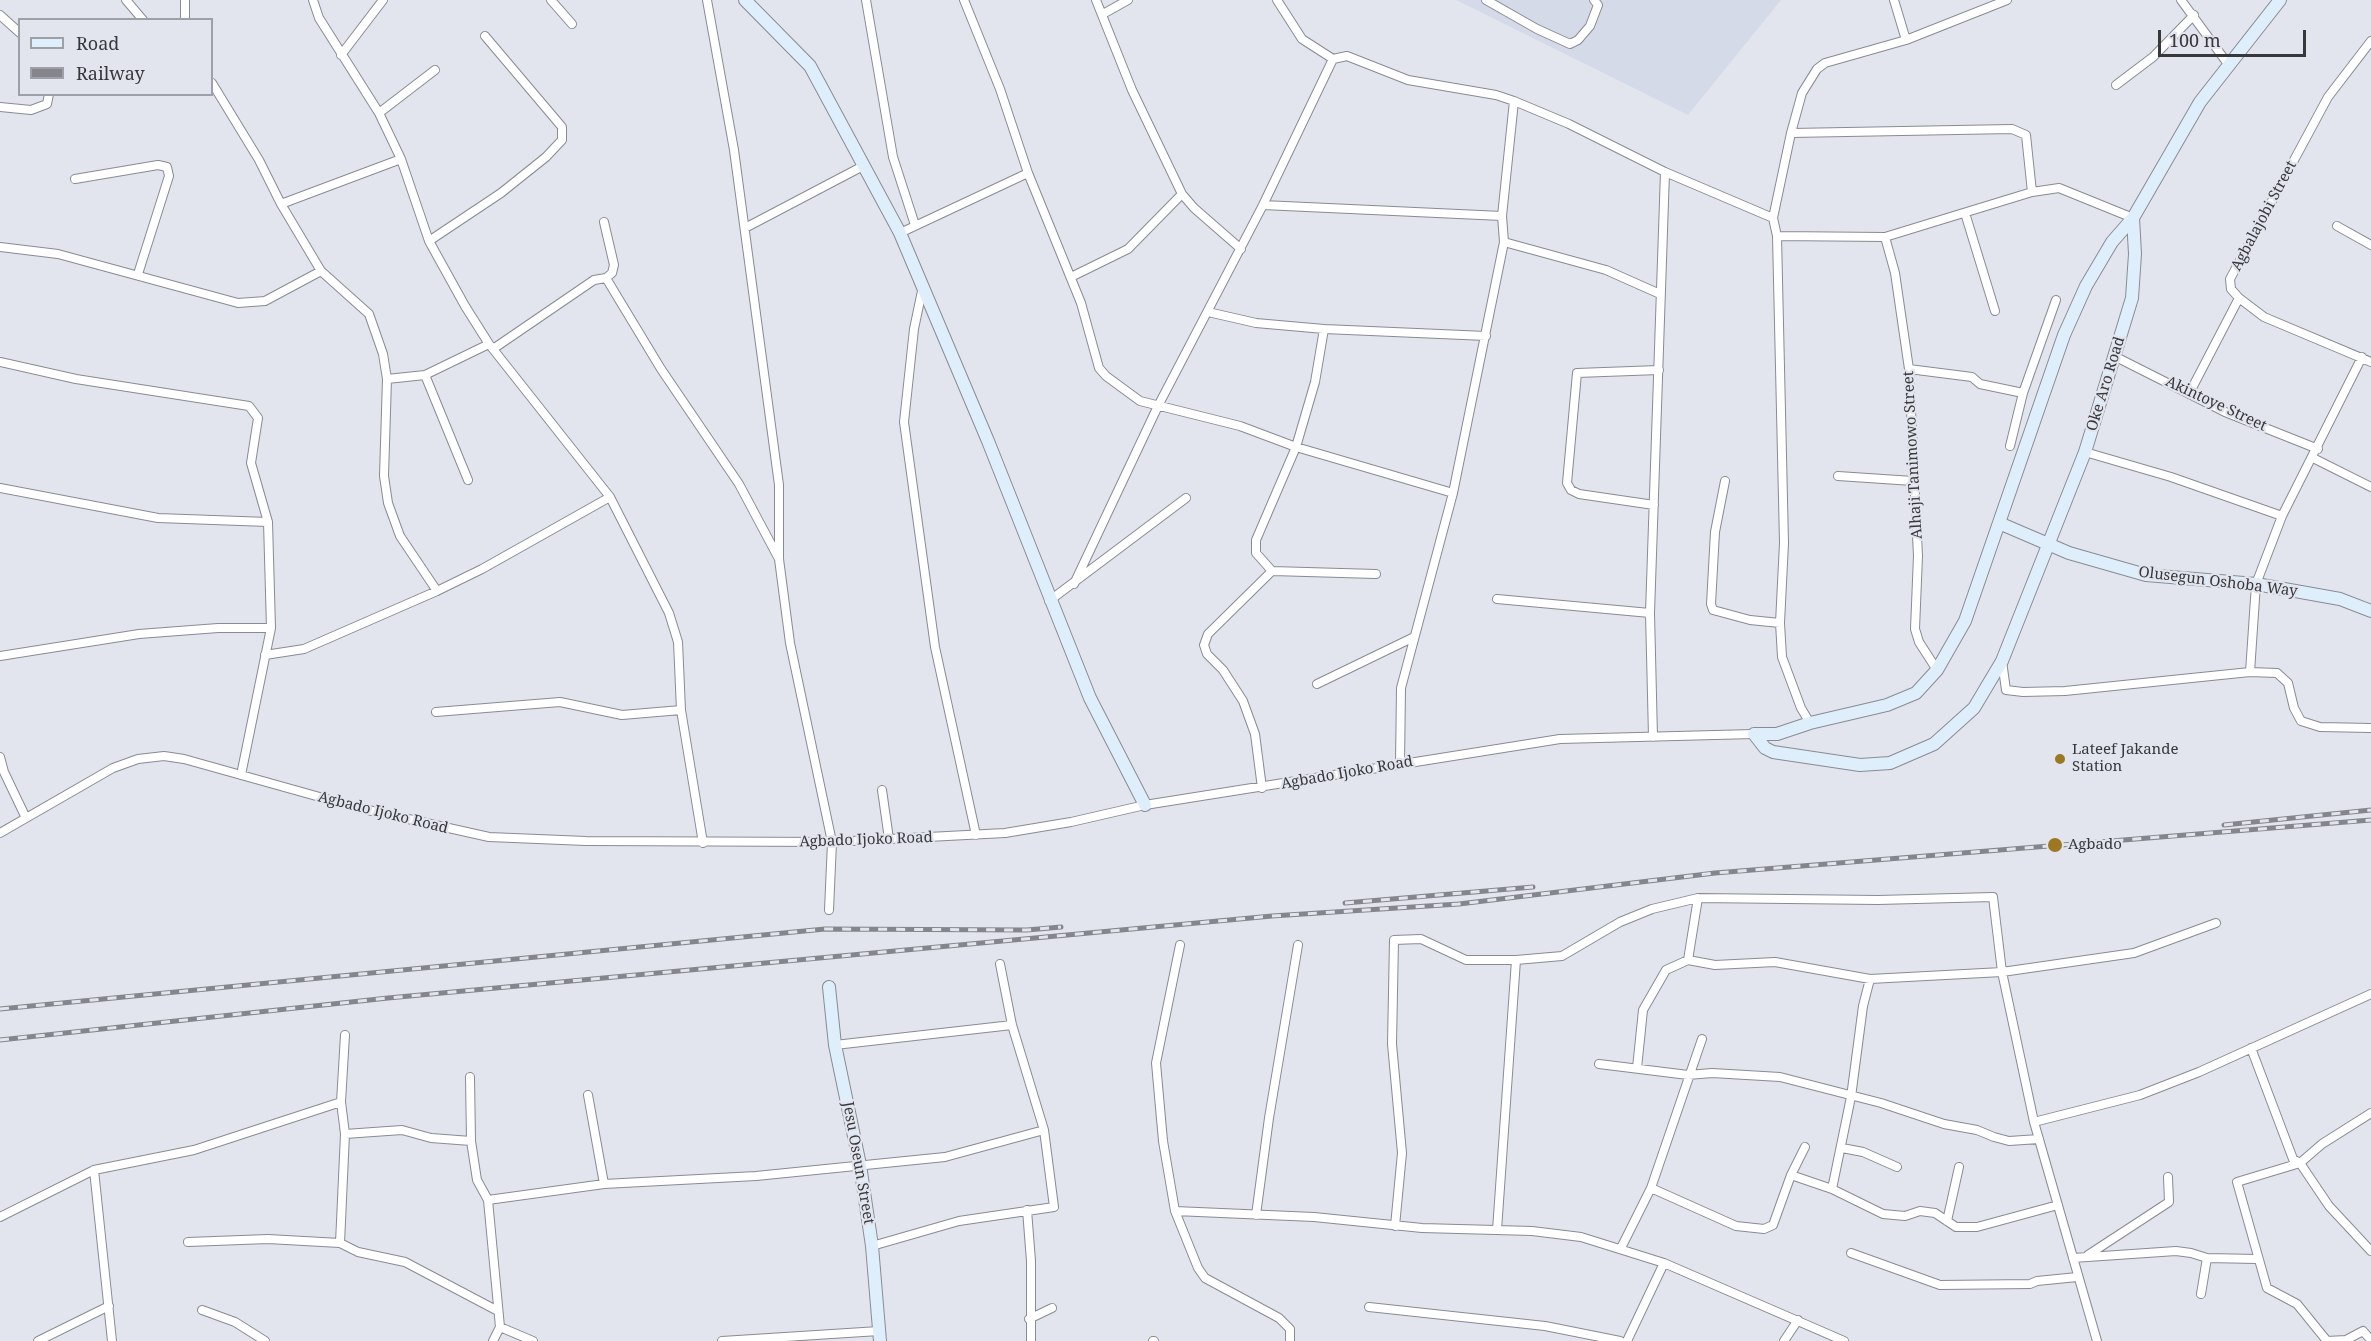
<!DOCTYPE html>
<html>
<head>
<meta charset="utf-8">
<style>
	body { margin:0 }
	#map { position:relative; width:2371px; height:1341px; overflow:hidden; background:#e3e5ee; font-family:"Noto Serif",serif }
	canvas { display:block }
	.legend { position:absolute; left:18px; top:18px; width:195px; height:78px; box-sizing:border-box; background:#e3e5ee; border:2px solid #9ea0a7; margin:0; padding:8px 10px; list-style:none; font-size:18px; color:#37383c }
	.legend li { display:flex; align-items:center; gap:12px; height:30px }
	.legend b { width:30px; border:2px solid #9ea0a7 }
	.scale { position:absolute; left:2158px; top:30px; width:148px; height:27px; box-sizing:border-box; border:3px solid #37383c; border-top:0; padding-left:8px; font-size:18px; line-height:21px; white-space:nowrap; color:#37383c; -webkit-text-stroke:4px #e3e5ee; paint-order:stroke }
</style>
</head>
<body>
<div id="map">
<canvas width="2371" height="1341"></canvas>
<ul class="legend">
<li><b style="height:8px;background:#deeffb"></b>Road</li>
<li><b style="height:8px;background:#85868c"></b>Railway</li>
</ul>
<div class="scale">100 m</div>
</div>
<script>
const g = document.querySelector('canvas').getContext('2d');
g.lineJoin = 'round';
function fillPath(path, color) {
  g.fillStyle = color;
  g.fill(path, 'evenodd');
}
function poly(rows) {
  const path = new Path2D();
  for (const r of rows) {
    path.moveTo(r[0], r[1]);
    for (let i = 2; i < r.length; i += 2) path.lineTo(r[i], r[i + 1]);
  }
  return path;
}
function strokePath(path, color, width, dash) {
  g.strokeStyle = color;
  g.lineWidth = width;
  g.lineCap = dash ? 'butt' : 'round';
  g.setLineDash(dash || []);
  g.stroke(path);
}
function write(font, color, halo, rows, align = 'center') {
  g.font = font + ' "Noto Serif",serif';
  g.lineWidth = 4.5;
  g.setLineDash([]);
  g.textBaseline = 'middle';
  g.strokeStyle = halo;
  g.fillStyle = color;
  for (const [text, x, y, turn = 0] of rows) {
    g.save();
    g.translate(x, y);
    g.rotate((+turn || 0) * Math.PI / 180);
    g.textAlign = isNaN(turn) ? turn : align;
    if (halo) g.strokeText(text, 0, 0);
    g.fillText(text, 0, 0);
    g.restore();
  }
}
const built = poly([
	[1456,0,1781,0,1688,115]
]);
const minor = poly([
	[126,0,143,20],
	[313,0,319,18,379,113,401,159,429,241,465,306,489,344,610,497,669,613,678,642,681,710,703,843],
	[551,0,572,24],
	[707,0,734,150,779,485,779,559,790,643,832,842,829,910],
	[866,0,893,157,915,225],
	[964,0,1000,89,1028,173,1081,303,1099,368,1106,376,1140,401,1240,426,1296,447,1453,493],
	[1096,0,1132,90,1182,194,1194,208,1241,249],
	[1277,0,1302,39,1333,59,1347,56,1408,80,1496,95,1514,101,1569,124,1665,172,1773,218],
	[1486,0,1537,29,1570,44,1578,40,1590,26,1598,5,1594,0],
	[1894,0,1906,40],
	[2181,0,2228,64],
	[1103,14,1128,0],
	[0,15,20,33],
	[185,20,185,0],
	[2371,41,2328,97,2230,279,2231,289,2239,298,2264,317,2371,362],
	[341,55,383,0],
	[212,83,259,160,281,204,321,271,369,314,383,354,387,379,384,476,388,503,400,536,437,591],
	[2116,85,2153,57,2194,15],
	[0,107,31,110,47,104,49,94],
	[379,113,435,70],
	[1791,133,2012,129,2026,135,2032,192],
	[75,179,158,165,167,167,169,176,138,274],
	[281,204,401,159],
	[1263,205,1502,216],
	[1965,213,1995,311],
	[604,222,614,265,612,273,606,278,661,369,739,484,779,559],
	[2337,226,2371,245],
	[745,228,865,165],
	[900,233,1028,173],
	[1777,236,1885,237,2032,192,2059,188,2133,218],
	[1885,237,1895,273,1909,369,1918,556,1915,629,1919,642,1937,670],
	[429,241,501,193,546,157,562,140,562,127,485,36],
	[1504,242,1606,270,1660,294],
	[0,247,58,254,238,303,265,301,321,271],
	[1071,277,1128,249,1182,194],
	[923,286,914,329,904,422,935,647,976,835],
	[1208,312,1256,323,1324,329,1486,336],
	[493,349,594,280,606,278],
	[2114,356,2225,412,2318,449],
	[0,362,76,379,249,406,258,418,251,463,268,522,271,628,241,775],
	[1909,369,1972,377,1980,384,2023,393,2010,446],
	[425,375,468,480],
	[387,379,425,375,489,344],
	[2190,392,2239,298],
	[2023,393,2056,300],
	[2085,452,2171,477,2282,516],
	[2313,458,2371,487],
	[1838,476,1913,481],
	[1725,481,1715,532,1711,604,1713,610,1750,620,1780,623],
	[0,488,158,518,268,522],
	[1654,505,1579,494,1571,490,1567,483,1577,373,1659,370],
	[1272,571,1256,553,1256,540,1296,447,1315,382,1324,329],
	[1074,584,1158,406,1263,205,1333,59],
	[1497,599,1650,613],
	[1049,601,1186,498],
	[265,655,304,649,437,591,482,569,610,497],
	[0,656,139,634,218,628,271,628],
	[2002,661,2006,690,2023,692,2065,691,2250,672,2277,673,2288,683,2294,708,2301,721,2320,727,2371,728],
	[2250,672,2256,584,2282,516,2362,357],
	[1317,684,1412,638],
	[436,712,560,702,622,715,681,710],
	[1810,723,1801,708,1782,657,1780,623,1784,543,1777,236,1773,218,1791,133,1802,93,1817,69,1825,63,1906,40,2007,0],
	[1653,737,1650,613,1665,172],
	[0,757,4,772,26,818],
	[1400,764,1401,688,1453,493,1504,242,1502,216,1514,101],
	[1262,788,1255,734,1243,701,1223,670,1207,654,1204,645,1208,634,1272,571,1376,574],
	[882,790,889,839],
	[0,833,113,768,138,759,164,756,184,759,359,808,489,837,586,841,832,842,1005,833,1071,822,1145,805,1560,739,1754,734],
	[1180,945,1156,1063,1163,1141,1175,1211,1198,1268,1205,1278,1279,1318,1290,1329,1290,1341],
	[1688,960,1698,898,1878,900,1993,897,2002,972,2034,1122,2097,1341],
	[345,1035,341,1102,345,1134,340,1243,358,1252,405,1262,496,1310],
	[835,1045,1012,1025],
	[2251,1048,2293,1159,2300,1163,2329,1206,2371,1251],
	[1599,1064,1688,1075,1712,1073,1780,1077,1881,1103,1944,1124,1977,1130,1994,1137,2009,1141,2039,1139],
	[1637,1068,1643,1010,1666,970,1688,960,1715,965,1775,962,1870,979,2002,972,2134,953,2216,923],
	[470,1077,471,1141,477,1180,488,1200,500,1327,493,1341],
	[588,1095,604,1184],
	[2371,1113,2322,1144,2300,1163,2237,1182,2267,1288,2297,1304,2327,1341,2346,1340,2363,1331,2371,1340],
	[2034,1122,2140,1095,2199,1072,2371,994],
	[345,1134,402,1130,431,1138,471,1141],
	[1842,1148,1863,1152,1897,1167],
	[94,1170,112,1341],
	[1791,1175,1832,1189,1883,1214,1905,1216,1920,1211,1935,1213,1956,1227,1977,1227,2058,1205],
	[1651,1188,1736,1226,1764,1229,1773,1225,1791,1175,1805,1147],
	[1832,1189,1851,1097,1863,1006,1870,979],
	[488,1200,604,1184,756,1176,945,1157,1044,1130],
	[1027,1210,1031,1261,1031,1341],
	[1175,1211,1314,1217,1422,1228,1532,1231,1581,1237,1664,1263,1844,1341],
	[1256,1215,1269,1118,1298,945],
	[0,1217,94,1170,194,1150,341,1102],
	[1947,1221,1959,1167],
	[1395,1226,1402,1153,1392,1044,1394,940,1421,939,1466,960,1516,960,1562,956,1620,922,1652,909,1698,898],
	[1497,1230,1516,960],
	[188,1242,268,1239,340,1243],
	[872,1246,959,1221,1054,1207,1044,1130,1012,1025,1000,964],
	[1621,1248,1651,1188,1702,1039],
	[1851,1253,1940,1285,2030,1284,2037,1281,2077,1277],
	[2088,1255,2169,1202,2168,1177],
	[2073,1258,2176,1251,2191,1253,2207,1258,2257,1259],
	[2201,1294,2207,1258],
	[1369,1307,1545,1326,1620,1341],
	[202,1310,235,1322,265,1341],
	[1029,1319,1052,1308],
	[500,1327,533,1341],
	[38,1341,109,1306],
	[722,1341,879,1331],
	[1153,1341,1154,1341],
	[1627,1341,1664,1263],
	[1784,1341,1798,1320]
]);
const secondary = poly([
	[745,0,810,66,900,233,988,441,1090,698,1145,805],
	[1999,523,2069,553,2146,575,2256,584,2340,599,2371,611],
	[1754,734,1777,734,1810,723,1887,705,1916,693,1937,670,1965,621,2064,335,2086,286,2112,242,2133,218,2200,102,2280,0],
	[1754,734,1765,748,1773,752,1860,765,1890,763,1934,744,1974,708,2002,661,2085,452,2132,298,2135,254,2133,218],
	[829,987,835,1045,860,1165,872,1246,880,1341]
]);
const rail = poly([
	[2224,825,2371,810],
	[1345,903,1533,887],
	[0,1009,825,929,1027,930,1061,927],
	[0,1040,388,998,1272,916,1459,904,1715,873,2371,820]
]);
const markers = [
	[2060,759,6,"#9c7823"],
	[2055,845,8,"#9c7823"]
];
const streetNames = [
	["Agbalajobi Street",2264,216,-62],
	["Oke Aro Road",2106,384,-73],
	["Akintoye Street",2216,404,25],
	["Alhaji Tanimowo Street",1913,455,-93],
	["Olusegun Oshoba Way",2218,582,7],
	["Agbado Ijoko Road",1347,773,-10],
	["Agbado Ijoko Road",383,813,14],
	["Agbado Ijoko Road",866,840,-2],
	["Jesu Oseun Street",858,1163,80]
];
const poiNames = [
	["Lateef Jakande",2072,750],
	["Station",2072,767],
	["Agbado",2068,845]
];
fillPath(built, '#d5dae9');
strokePath(minor, '#898b94', 10);
strokePath(secondary, '#898b94', 14);
strokePath(minor, '#fff', 8);
strokePath(secondary, '#deeffb', 12);
strokePath(rail, '#85868c', 5);
strokePath(rail, '#e3e5ee', 3, [9]);
for (const [x, y, r, color] of markers) {
  const dot = new Path2D();
  dot.arc(x, y, r, 0, 2 * Math.PI);
  g.fillStyle = color;
  g.fill(dot);
  strokePath(dot, '#e3e5ee', 2);
}
write('15px', '#37383c', '#e3e5ee', streetNames);
write('15px', '#37383c', '#e3e5ee', poiNames, 'left');
</script>
</body>
</html>
